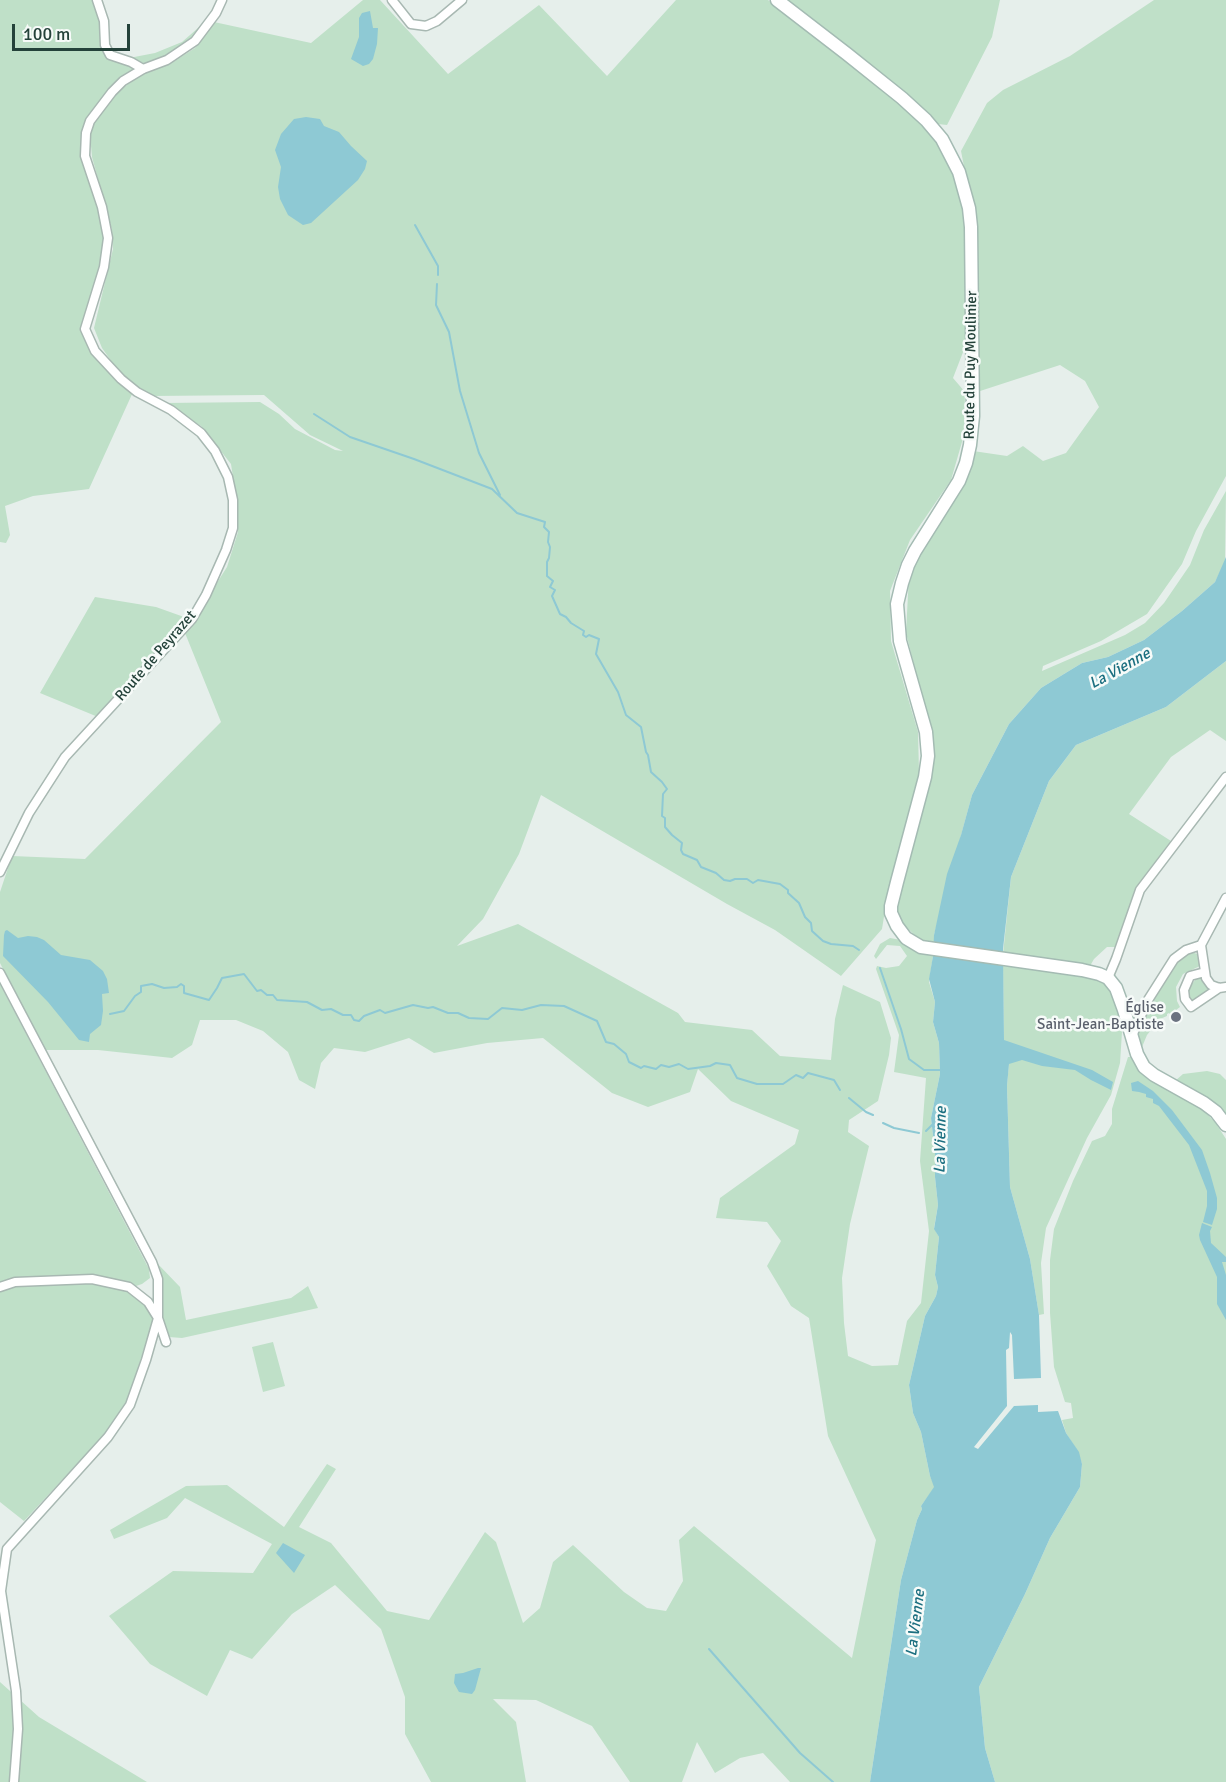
<!DOCTYPE html>
<html>
<head>
<meta charset="utf-8">
<style>
	body { margin:0 }
	#map { position:relative; width:1226px; height:1782px; overflow:hidden; background:#e6efeb; font-family:Signika,sans-serif }
	canvas { display:block }
	.scale { position:absolute; left:12px; top:24px; width:118px; height:27px; box-sizing:border-box; border:3px solid #24423a; border-top:0; padding-left:8px; font-size:18px; line-height:21px; white-space:nowrap; color:#24423a; -webkit-text-stroke:4px #f7fbf9; paint-order:stroke }
</style>
</head>
<body>
<div id="map">
<canvas width="1226" height="1782"></canvas>
<div class="scale">100 m</div>
</div>
<script>
const g = document.querySelector('canvas').getContext('2d');
g.lineJoin = 'round';
function fillPath(path, color) {
  g.fillStyle = color;
  g.fill(path, 'evenodd');
}
function poly(rows) {
  const path = new Path2D();
  for (const r of rows) {
    path.moveTo(r[0], r[1]);
    for (let i = 2; i < r.length; i += 2) path.lineTo(r[i], r[i + 1]);
  }
  return path;
}
function strokePath(path, color, width, dash) {
  g.strokeStyle = color;
  g.lineWidth = width;
  g.lineCap = dash ? 'butt' : 'round';
  g.setLineDash(dash || []);
  g.stroke(path);
}
function write(font, color, halo, rows, align = 'center') {
  g.font = font + ' Signika,sans-serif';
  g.lineWidth = 5;
  g.setLineDash([]);
  g.textBaseline = 'middle';
  g.strokeStyle = halo;
  g.fillStyle = color;
  for (const [text, x, y, turn = 0] of rows) {
    g.save();
    g.translate(x, y);
    g.rotate((+turn || 0) * Math.PI / 180);
    g.textAlign = isNaN(turn) ? turn : align;
    if (halo) g.strokeText(text, 0, 0);
    g.fillText(text, 0, 0);
    g.restore();
  }
}
const green = poly([
	[0,0,92,0,102,21,104,47,125,63,136,68,83,131,82,137,83,154,104,235,103,264,84,330,94,352,133,392,89,489,33,496,5,506,10,535,6,543,0,542],
	[363,0,380,0,448,74,539,5,607,76,676,0,768,0,888,92,922,121,947,155,960,192,967,245,965,347,953,378,965,392,964,435,951,480,910,540,890,591,891,641,918,732,919,772,888,892,882,929,841,976,775,930,727,904,541,795,519,854,483,919,457,946,518,924,678,1013,685,1022,752,1030,780,1056,831,1060,835,1019,843,985,880,1002,891,1038,889,1055,878,1101,849,1120,848,1132,869,1146,850,1224,842,1278,844,1323,848,1356,872,1366,898,1365,907,1321,921,1303,929,1231,920,1161,926,1078,894,1072,899,1035,876,969,877,966,886,968,899,966,907,956,900,946,887,945,876,959,874,956,880,944,890,938,901,940,921,953,933,956,929,982,935,1002,933,1022,939,1043,940,1074,931,1118,935,1153,935,1177,938,1205,934,1228,939,1237,935,1275,938,1287,936,1296,925,1316,909,1385,913,1413,921,1432,930,1476,935,1487,921,1506,922,1509,917,1520,901,1580,870,1782,790,1782,763,1753,740,1758,715,1773,697,1742,682,1782,630,1782,592,1726,536,1700,493,1699,516,1722,526,1782,431,1782,405,1734,405,1697,381,1629,335,1585,292,1614,252,1659,230,1650,207,1696,150,1664,109,1616,173,1571,253,1573,272,1544,185,1498,167,1518,114,1539,110,1530,186,1486,227,1485,284,1527,327,1464,336,1469,299,1527,331,1543,387,1611,429,1620,485,1532,496,1542,523,1623,540,1608,553,1562,573,1545,624,1592,647,1608,666,1611,683,1581,679,1540,694,1526,852,1658,876,1540,828,1436,809,1318,791,1306,767,1266,781,1241,767,1222,716,1218,720,1198,795,1144,799,1130,731,1101,698,1069,690,1092,648,1107,612,1093,543,1038,487,1043,434,1053,409,1038,365,1052,334,1048,321,1063,315,1089,299,1080,288,1052,263,1031,236,1020,200,1020,192,1045,172,1058,98,1050,44,1050,0,963,0,892,12,856,85,859,221,722,185,633,227,567,238,532,236,496,231,464,201,426,163,403,260,402,279,414,295,429,335,450,343,451,310,435,264,395,151,396,130,382,114,365,102,348,94,328,113,249,112,230,92,157,90,135,95,122,113,96,128,84,144,73,170,64,195,48,214,22,311,43],
	[786,0,1000,0,992,37,947,125,938,124,834,36],
	[1154,0,1226,0,1226,476,1196,531,1182,564,1147,614,1101,641,1043,666,1042,671,1125,635,1145,623,1164,603,1190,565,1204,530,1226,491,1225,562,1215,582,1182,611,1144,640,1108,657,1082,663,1041,688,1009,724,972,795,934,935,934,942,920,940,903,924,897,909,898,890,932,775,932,736,906,633,909,575,937,526,973,451,1007,456,1023,446,1043,461,1066,453,1099,407,1085,381,1060,365,977,392,978,238,961,151,987,103,1003,90,1070,56],
	[206,21,186,44,164,58,144,63,125,59,115,55,109,47,122,56,129,58,155,53,182,42],
	[95,597,156,607,184,617,185,621,98,717,40,693],
	[1226,661,1226,741,1210,730,1171,757,1129,814,1171,841,1134,892,1116,947,1107,947,1094,959,1090,966,1051,962,1003,954,1011,877,1049,781,1076,745,1166,707],
	[1190,951,1197,954,1200,966,1183,974,1176,987,1177,1001,1180,1007,1176,1010,1175,1009,1170,1014,1169,1013,1167,1014,1167,1016,1160,1019,1147,1035,1142,1047,1140,1049,1137,1037,1146,1009,1174,963],
	[1003,966,1089,976,1106,983,1114,996,1121,1020,1122,1032,1120,1063,1111,1095,1087,1138,1046,1228,1041,1263,1044,1314,1039,1315,1030,1259,1010,1187,1007,1086,1009,1063,1004,1040],
	[1201,977,1206,985,1210,989,1192,1002,1188,997,1187,990,1196,979],
	[0,984,149,1269,150,1278,142,1284,133,1287,102,1278,84,1283,119,1288,134,1295,148,1307,153,1319,132,1388,123,1408,103,1436,24,1521,0,1502],
	[1128,1057,1131,1057,1140,1069,1157,1083,1203,1110,1215,1122,1226,1139,1226,1782,995,1782,985,1748,979,1687,1025,1594,1050,1538,1080,1487,1082,1464,1078,1452,1066,1433,1062,1420,1073,1418,1071,1403,1065,1402,1054,1367,1050,1313,1050,1260,1054,1229,1073,1181,1092,1141,1105,1136,1112,1124,1112,1109],
	[1207,1071,1220,1074,1226,1080,1226,1121,1175,1081,1183,1074],
	[156,1262,180,1287,186,1320,291,1298,308,1286,318,1308,182,1338,169,1337,162,1321,162,1304],
	[273,1342,285,1386,263,1392,252,1347],
	[0,1682,39,1717,147,1782,0,1782]
]);
const water = poly([
	[370,11,373,28,378,28,377,44,373,59,369,64,363,66,351,59,359,37,359,18,362,13],
	[306,117,320,119,324,126,339,132,351,146,367,161,365,169,358,180,311,223,303,225,288,215,280,199,278,187,281,167,275,150,281,134,294,119],
	[1226,557,1226,661,1166,707,1076,745,1049,781,1011,877,1003,949,1004,1040,1092,1070,1113,1082,1111,1090,1091,1080,1075,1070,1042,1066,1022,1060,1009,1064,1007,1086,1010,1187,1030,1259,1039,1315,1041,1378,1014,1379,1012,1335,1010,1332,1009,1348,1006,1350,1007,1406,974,1447,978,1449,1014,1406,1038,1405,1038,1412,1058,1411,1066,1433,1079,1452,1082,1464,1080,1487,1050,1538,1025,1594,979,1687,985,1748,995,1782,870,1782,901,1580,917,1520,922,1509,921,1506,934,1487,930,1476,921,1432,913,1413,909,1385,925,1316,936,1296,938,1287,935,1275,939,1237,934,1229,938,1205,935,1177,935,1153,931,1118,940,1074,939,1043,933,1022,935,1002,929,979,933,956,934,935,947,874,961,835,972,795,1009,724,1041,688,1082,663,1108,657,1144,640,1182,611,1215,582],
	[7,930,18,938,28,936,37,937,44,940,61,955,90,960,103,971,107,979,109,993,102,994,103,1011,101,1025,90,1034,89,1042,79,1040,48,1002,3,956,4,935,5,931],
	[1138,1081,1153,1091,1172,1110,1202,1150,1210,1173,1217,1198,1217,1209,1212,1225,1203,1222,1207,1206,1207,1191,1189,1145,1159,1106,1153,1103,1153,1099,1146,1097,1146,1094,1139,1092,1132,1091,1131,1083],
	[1202,1223,1212,1227,1210,1231,1211,1243,1226,1257,1226,1262,1222,1262,1226,1275,1226,1320,1217,1304,1217,1277,1200,1240,1199,1235],
	[283,1543,305,1555,294,1573,276,1553],
	[478,1668,481,1668,475,1690,472,1694,459,1692,454,1683,455,1674,463,1673]
]);
const stream = poly([
	[415,225,438,266,438,275],
	[437,284,436,305,449,332,460,391,479,453,500,495],
	[314,414,350,437,414,459,492,489,517,513,545,522,544,527,549,532,548,542,550,547,549,558,547,562,547,576,553,581,550,587,555,590,552,596,560,614,566,617,571,623,584,631,583,635,586,637,589,635,599,639,596,654,618,692,626,715,641,727,646,752,648,755,651,772,662,782,667,789,663,794,662,816,665,818,665,827,672,835,682,843,681,850,683,854,697,860,701,867,716,873,724,880,730,881,735,879,747,879,753,883,758,880,780,884,788,890,788,893,799,903,805,917,811,923,812,931,823,941,831,944,853,946,859,950],
	[880,968,901,1029,909,1059,924,1070,942,1070],
	[110,1014,124,1011,135,996,141,992,141,986,152,984,164,988,177,987,181,984,184,986,184,993,209,1000,217,988,222,978,244,974,257,991,261,990,267,995,273,995,277,1000,307,1002,322,1010,331,1009,343,1015,351,1015,354,1020,359,1021,364,1016,380,1010,385,1013,413,1005,428,1008,433,1007,448,1013,458,1013,469,1018,488,1019,502,1008,522,1010,541,1005,564,1006,597,1021,606,1042,614,1044,626,1054,629,1062,641,1068,644,1066,656,1069,661,1065,669,1067,679,1064,688,1069,710,1066,716,1063,730,1065,737,1078,757,1084,783,1084,796,1075,803,1078,808,1073,834,1080,840,1090],
	[849,1098,866,1112,873,1115],
	[883,1123,894,1128,919,1133],
	[926,1131,934,1123],
	[709,1649,800,1753,833,1782]
]);
const street = poly([
	[97,0,104,21,105,45,110,55,131,62,143,69],
	[392,0,411,24,426,26,437,21,462,0],
	[0,872,29,813,65,757,192,619,206,595,226,550,233,528,233,500,228,477,215,451,201,433,171,410,137,392,121,379,95,351,85,329,104,267,108,238,102,207,85,156,86,133,90,121,112,92,123,81,143,69,167,60,195,41,216,13,222,0],
	[1201,945,1206,978,1211,985,1219,988,1226,987],
	[1201,945,1226,898],
	[1205,972,1190,976,1184,990,1185,999,1191,1007,1219,988],
	[0,973,152,1262,158,1279,158,1318,146,1360,130,1405,108,1437,7,1549,1,1591,16,1691,18,1729,14,1782],
	[1108,978,1116,959,1140,890,1226,777],
	[1132,1036,1148,1000,1174,959,1186,950,1201,945],
	[0,1287,15,1282,92,1279,129,1287,148,1302,158,1318,166,1342]
]);
const secondary = poly([
	[777,0,847,54,902,98,926,120,942,139,959,172,969,208,971,227,973,416,970,445,966,463,959,481,915,551,908,565,902,583,897,604,900,641,926,732,928,756,925,777,897,882,891,906,891,913,897,926,906,938,921,947,1082,970,1099,974,1108,978,1116,988,1124,1010,1137,1054,1144,1067,1154,1075,1204,1103,1216,1112,1226,1125]
]);
const markers = [
	[1176,1017,6,"#6b7280"]
];
const streetNames = [
	["Route du Puy Moulinier",971,365,-89],
	["Route de Peyrazet",156,656,-49]
];
const worshipNames = [
	["Église",1164,1008],
	["Saint-Jean-Baptiste",1164,1025]
];
const waterNames = [
	["La Vienne",1120,669,-29],
	["La Vienne",941,1140,-89],
	["La Vienne",916,1623,-83]
];
fillPath(green, '#bfe0c8');
fillPath(water, '#8ec9d4');
strokePath(stream, '#8ec9d4', 2);
strokePath(street, '#a8b8b2', 11);
strokePath(secondary, '#a4bbb3', 15);
strokePath(street, '#fff', 8);
strokePath(secondary, '#fff', 12);
for (const [x, y, r, color] of markers) {
  const dot = new Path2D();
  dot.arc(x, y, r, 0, 2 * Math.PI);
  g.fillStyle = color;
  g.fill(dot);
  strokePath(dot, '#f7fbf9', 2);
}
write('15px', '#24423a', '#f7fbf9', streetNames);
write('15px', '#5b616d', '#f7fbf9', worshipNames, 'right');
write('italic 16px', '#1c6f80', '#f7fbf9', waterNames);
</script>
</body>
</html>
